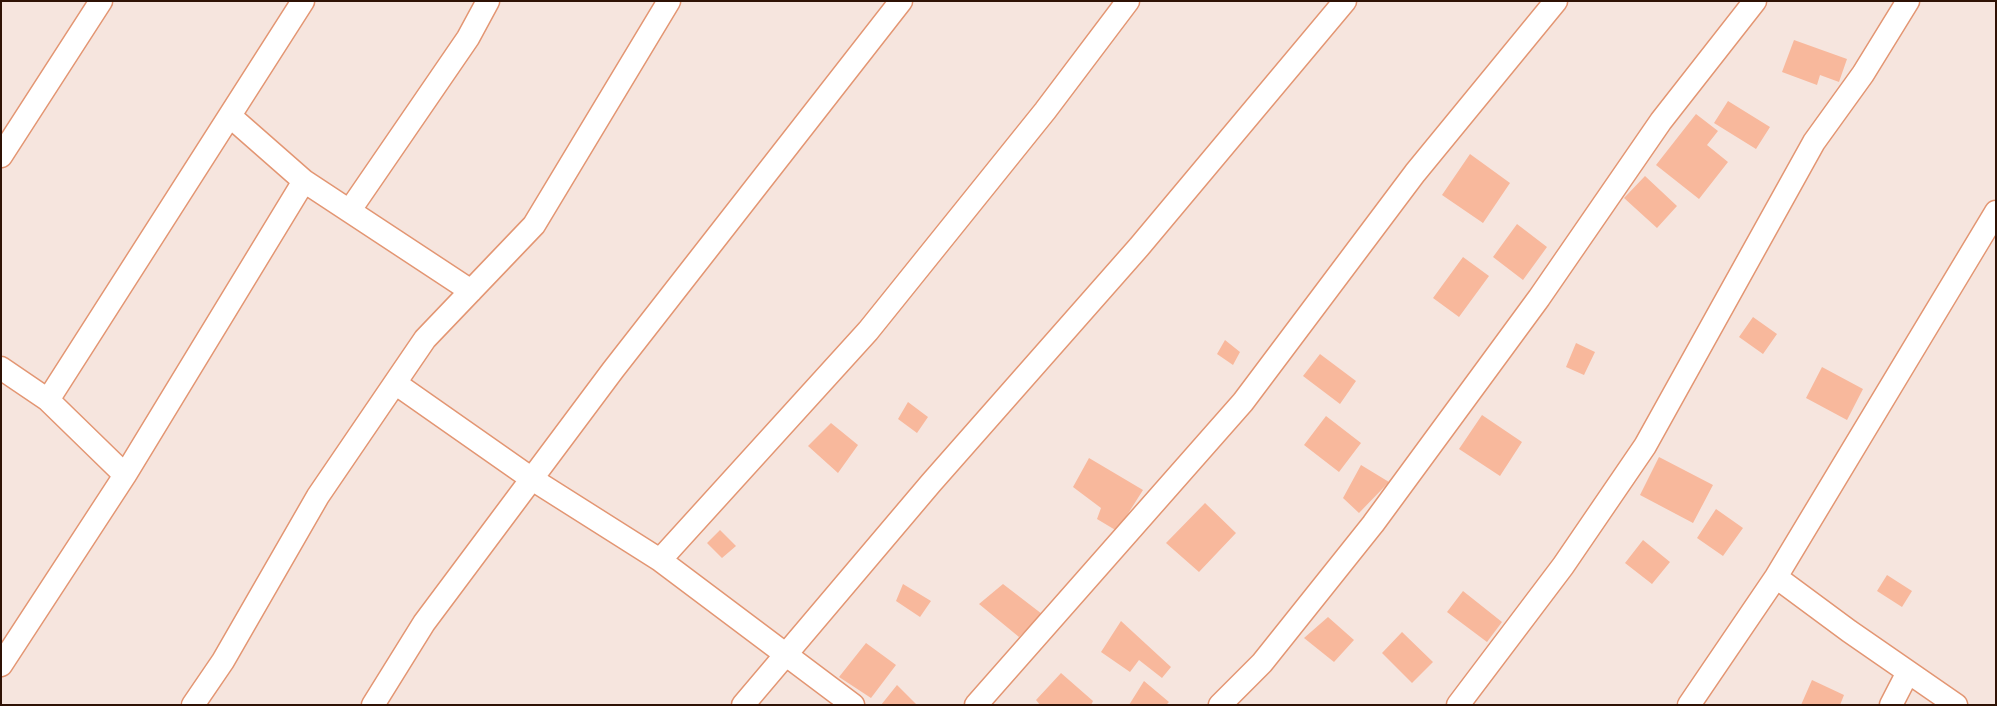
<!DOCTYPE html>
<html>
<head>
<meta charset="utf-8">
<style>
	body { margin:0 }
	#map { position:relative; width:1997px; height:706px; overflow:hidden; background:#f6e5de; font-family:"Fira Sans Condensed",sans-serif }
	canvas { display:block }
	.frame { position:absolute; inset:0; border:2px solid #2f1205; pointer-events:none }
</style>
</head>
<body>
<div id="map">
<canvas width="1997" height="706"></canvas>
<div class="frame"></div>
</div>
<script>
const g = document.querySelector('canvas').getContext('2d');
g.lineJoin = 'round';
function fillPath(path, color) {
  g.fillStyle = color;
  g.fill(path, 'evenodd');
}
function poly(rows) {
  const path = new Path2D();
  for (const r of rows) {
    path.moveTo(r[0], r[1]);
    for (let i = 2; i < r.length; i += 2) path.lineTo(r[i], r[i + 1]);
  }
  return path;
}
function strokePath(path, color, width, dash) {
  g.strokeStyle = color;
  g.lineWidth = width;
  g.lineCap = dash ? 'butt' : 'round';
  g.setLineDash(dash || []);
  g.stroke(path);
}
const building = poly([
	[1794,40,1847,59,1839,82,1820,75,1817,85,1782,72],
	[1728,101,1770,127,1756,149,1714,123],
	[1696,114,1718,131,1707,145,1728,162,1699,199,1656,165],
	[1470,154,1510,183,1483,223,1442,195],
	[1645,176,1677,206,1657,228,1624,198],
	[1517,224,1547,247,1523,280,1493,257],
	[1463,257,1489,276,1459,317,1433,298],
	[1753,317,1777,334,1763,354,1739,337],
	[1225,340,1240,352,1233,365,1217,354],
	[1576,343,1595,352,1584,375,1566,367],
	[1320,354,1356,381,1340,404,1303,376],
	[1822,367,1863,389,1847,420,1806,398],
	[908,402,928,417,917,433,898,419],
	[1482,415,1522,442,1500,476,1459,449],
	[1326,416,1361,443,1339,472,1304,445],
	[831,423,858,445,838,473,808,446],
	[1659,457,1713,485,1693,523,1640,495],
	[1089,458,1143,490,1117,531,1097,519,1101,508,1073,487],
	[1361,465,1389,482,1359,513,1343,498],
	[1205,503,1236,533,1199,572,1166,543],
	[1716,509,1743,528,1723,556,1697,538],
	[720,530,736,546,722,558,707,543],
	[1643,540,1670,562,1652,584,1625,563],
	[1887,575,1912,591,1902,607,1877,591],
	[903,584,931,601,920,617,896,601],
	[1003,584,1042,614,1019,637,979,604],
	[1463,591,1502,622,1487,642,1447,612],
	[1328,617,1354,640,1334,662,1304,638],
	[1121,621,1171,667,1162,678,1139,660,1130,672,1101,652],
	[1402,632,1433,662,1412,683,1382,653],
	[866,643,896,665,871,698,839,677],
	[1061,673,1093,701,1091,705,1040,705,1036,700],
	[1812,680,1844,695,1840,705,1801,705],
	[1144,681,1169,702,1166,705,1129,705],
	[897,685,917,705,881,705]
]);
const minor = poly([
	[230,116,304,181,471,291],
	[1,156,101,1],
	[350,210,468,38,488,1],
	[1,368,48,400,125,475],
	[395,383,532,479,660,560,868,331,1045,111,1128,1],
	[48,400,303,1],
	[660,560,853,705],
	[1776,577,1849,631,1956,705],
	[1,665,125,475,304,181],
	[193,705,223,661,318,496,395,383,425,339,534,225,669,1],
	[373,705,424,623,613,370,901,1],
	[743,705,931,483,1139,247,1345,1],
	[976,705,1243,402,1415,173,1556,1],
	[1220,705,1262,663,1373,524,1539,298,1661,121,1755,1],
	[1458,705,1563,566,1645,446,1814,142,1863,74,1908,1],
	[1689,705,1776,577,1996,212],
	[1891,705,1908,672]
]);
fillPath(building, '#f8b89c');
strokePath(minor, '#e39673', 25);
strokePath(minor, '#fff', 22);
</script>
</body>
</html>
